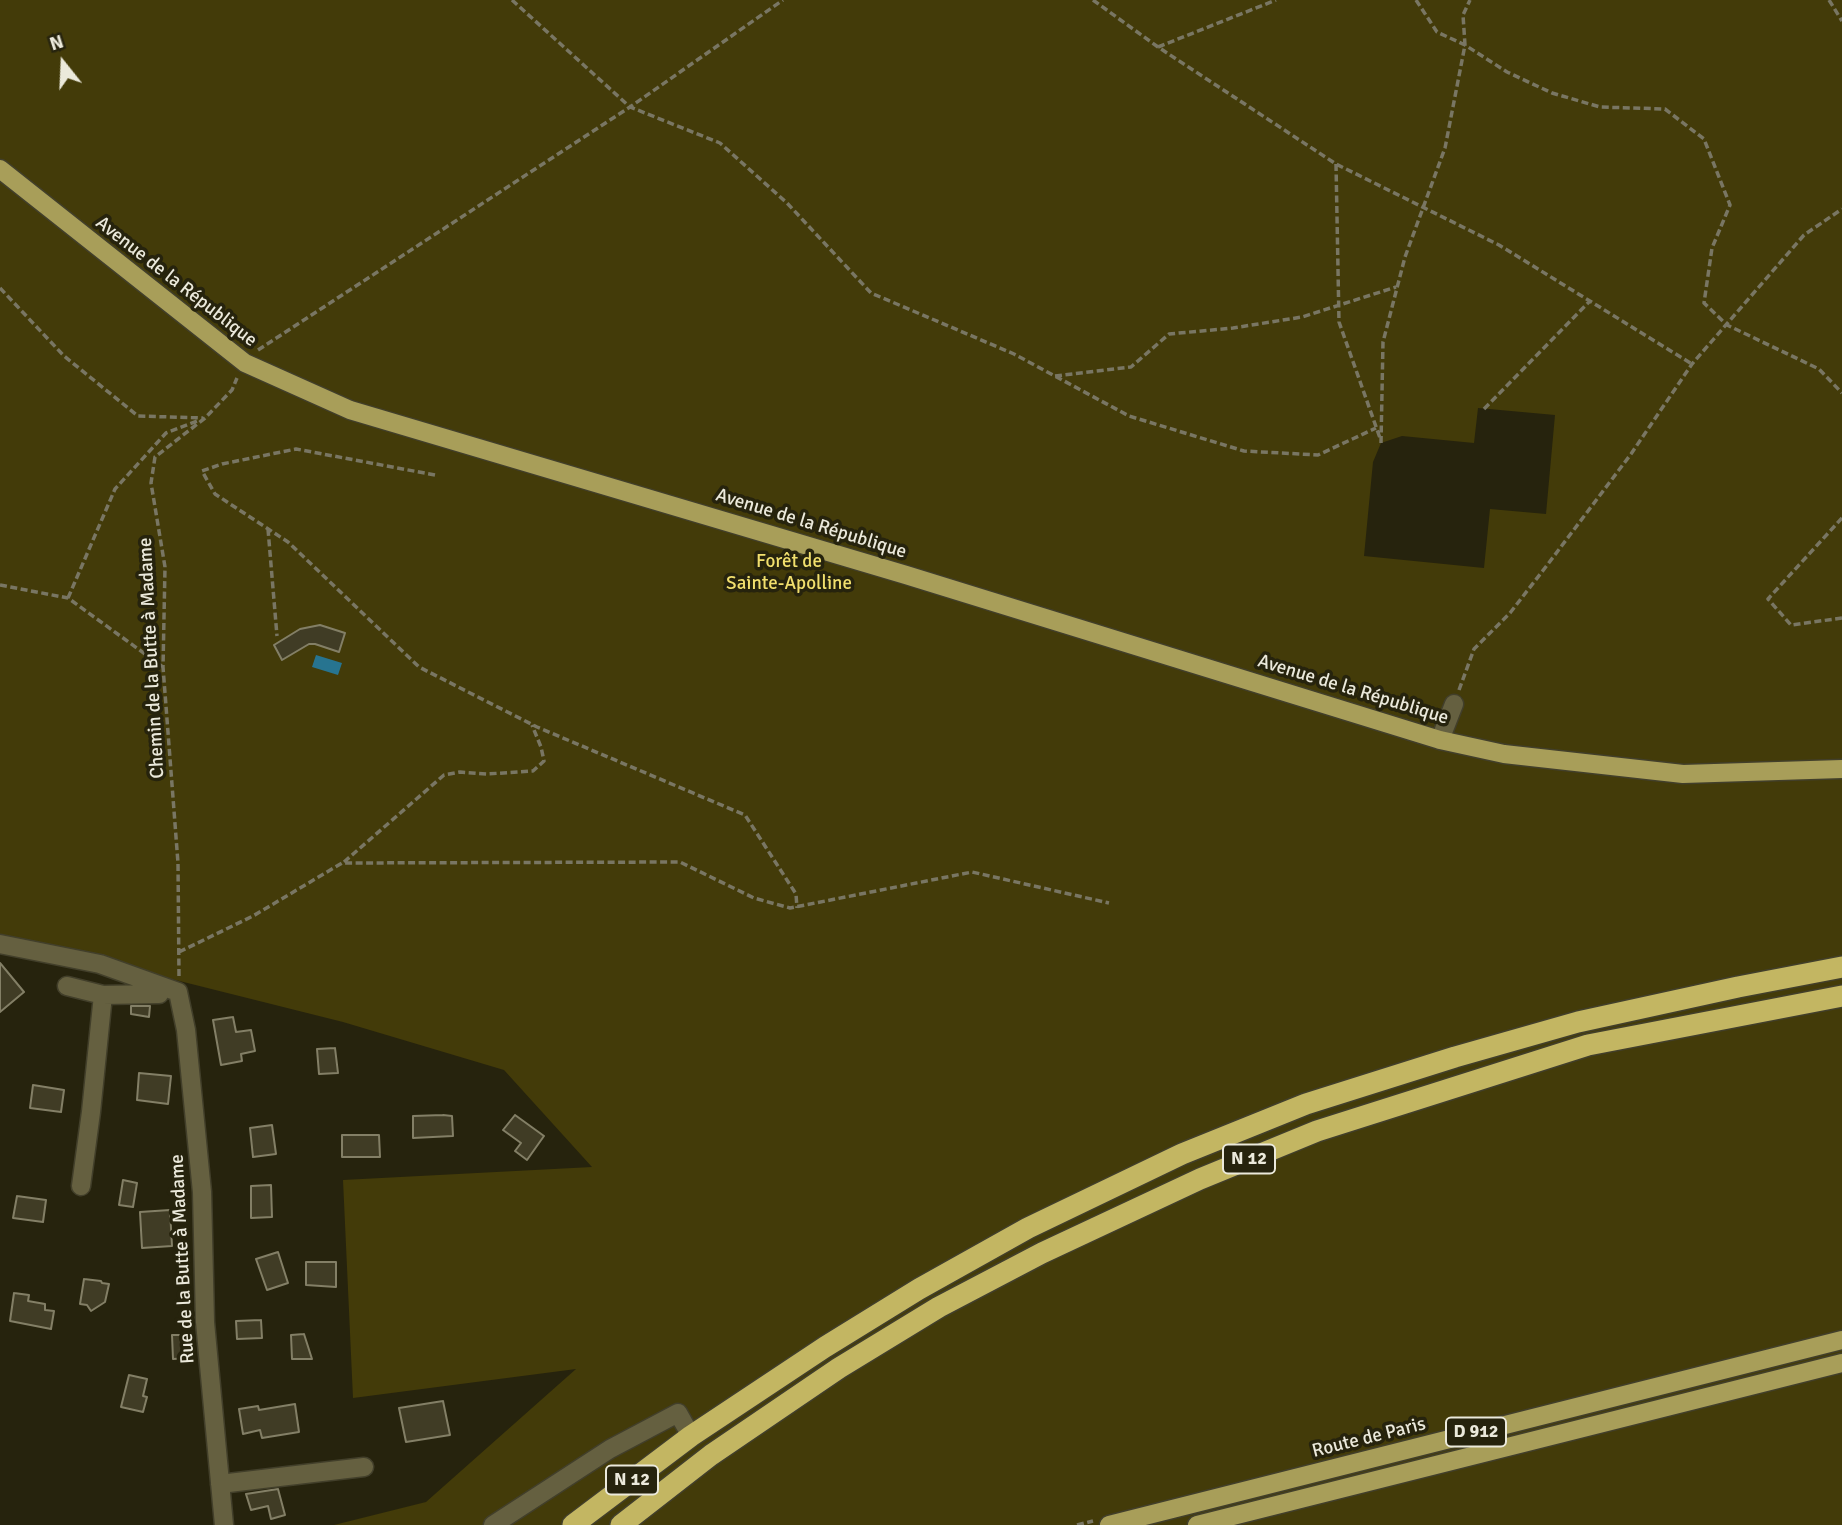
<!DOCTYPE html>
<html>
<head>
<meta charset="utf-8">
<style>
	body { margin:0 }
	#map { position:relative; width:1842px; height:1525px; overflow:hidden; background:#26230d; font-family:Signika,sans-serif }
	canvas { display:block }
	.north { position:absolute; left:28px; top:28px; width:70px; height:70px; -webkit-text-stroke:5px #26230d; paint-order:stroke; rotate:342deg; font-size:19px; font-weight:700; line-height:28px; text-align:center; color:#ebe9db }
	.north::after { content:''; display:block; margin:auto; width:24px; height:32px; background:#ebe9db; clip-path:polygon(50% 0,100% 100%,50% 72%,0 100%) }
</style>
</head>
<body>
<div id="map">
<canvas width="1842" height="1525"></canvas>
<div class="north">N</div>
</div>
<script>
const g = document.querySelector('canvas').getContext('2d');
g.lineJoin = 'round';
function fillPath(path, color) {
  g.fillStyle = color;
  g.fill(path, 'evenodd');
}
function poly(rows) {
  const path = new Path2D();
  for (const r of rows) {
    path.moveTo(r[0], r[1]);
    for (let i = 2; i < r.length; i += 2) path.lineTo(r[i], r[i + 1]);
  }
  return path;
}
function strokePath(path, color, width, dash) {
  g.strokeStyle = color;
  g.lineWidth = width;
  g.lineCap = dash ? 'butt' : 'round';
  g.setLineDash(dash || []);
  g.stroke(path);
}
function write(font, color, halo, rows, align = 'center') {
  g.font = font + ' Signika,sans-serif';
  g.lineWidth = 7;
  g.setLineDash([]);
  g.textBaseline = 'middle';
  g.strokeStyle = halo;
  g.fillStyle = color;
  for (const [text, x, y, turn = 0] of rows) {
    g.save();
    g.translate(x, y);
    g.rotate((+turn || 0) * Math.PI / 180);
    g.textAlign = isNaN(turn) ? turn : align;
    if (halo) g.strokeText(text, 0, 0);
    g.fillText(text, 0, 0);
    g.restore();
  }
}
const green = poly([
	[0,0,1842,0,1842,1525,334,1525,426,1502,576,1369,353,1398,343,1180,592,1167,504,1070,343,1022,0,936],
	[1478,408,1555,415,1546,514,1490,509,1484,568,1364,556,1373,462,1381,443,1402,436,1474,443]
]);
const water = poly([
	[316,655,342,663,338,675,312,667]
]);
const building = poly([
	[320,625,345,633,339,652,315,644,309,644,282,660,274,645,300,629,320,625],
	[0,963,24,992,0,1012,0,963],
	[131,1006,150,1006,149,1017,131,1014,131,1006],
	[233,1017,236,1032,251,1030,255,1051,241,1054,242,1061,221,1065,213,1020,233,1017],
	[335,1048,338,1073,319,1074,317,1049,335,1048],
	[139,1073,171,1076,168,1104,137,1100,139,1073],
	[33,1085,64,1090,61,1112,30,1108,33,1085],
	[443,1115,452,1116,453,1136,413,1138,413,1116,443,1115],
	[515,1115,544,1136,527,1160,515,1151,521,1143,503,1130,515,1115],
	[272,1125,276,1154,253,1157,250,1128,272,1125],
	[342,1135,379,1135,380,1157,342,1157,342,1135],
	[123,1180,137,1183,133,1207,119,1205,123,1180],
	[271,1185,272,1217,251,1218,251,1186,271,1185],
	[17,1196,46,1200,43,1222,13,1218,17,1196],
	[170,1210,172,1246,142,1248,140,1212,170,1210],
	[278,1252,288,1283,267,1290,256,1259,278,1252],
	[306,1262,336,1262,336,1287,306,1285,306,1262],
	[84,1279,101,1281,102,1283,109,1284,105,1302,91,1311,87,1305,80,1304,84,1279],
	[14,1293,29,1295,28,1301,45,1304,45,1310,54,1311,51,1329,10,1321,14,1293],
	[261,1320,262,1338,237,1339,236,1321,261,1320],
	[304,1334,312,1359,292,1359,291,1335,304,1334],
	[172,1335,188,1335,190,1358,173,1359,172,1335],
	[129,1375,147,1379,143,1396,147,1397,143,1412,121,1407,129,1375],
	[443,1401,450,1435,406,1442,399,1408,443,1401],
	[295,1404,299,1432,262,1438,260,1430,243,1434,239,1409,258,1406,259,1410,295,1404],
	[278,1489,285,1515,271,1519,268,1506,251,1510,246,1494,278,1489]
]);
const path = poly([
	[512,0,630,107,720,143,787,203,871,293,1014,354,1129,416,1244,451,1318,455,1376,428],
	[1093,0,1158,47,1336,164,1499,245,1692,364],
	[1416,0,1437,32,1465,45,1507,72,1552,93,1600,107,1665,109,1704,139,1730,205,1712,248,1704,303,1727,325,1819,369,1842,393],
	[1829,0,1842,21],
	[1158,47,1276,0],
	[1336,164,1339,322,1380,438],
	[0,288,64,356,138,416,203,418],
	[258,350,630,107,783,0],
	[1055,376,1131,367,1169,334,1233,328,1302,317,1396,287],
	[1484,409,1590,301],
	[1381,443,1383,342,1405,257,1445,148,1465,45,1463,15,1470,0],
	[435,475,296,449,222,464,202,471,215,494,288,542,419,667,537,727,745,815,796,894,797,908],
	[1842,518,1768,599,1791,625,1842,618],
	[268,529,277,636],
	[0,585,68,598,163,667],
	[68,598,115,489,166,433,200,420],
	[1459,690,1474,649,1510,613,1548,564,1631,454,1692,364,1804,235,1842,209],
	[344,862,444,775,460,772,487,774,533,771,544,761,541,747,532,725],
	[179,952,253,916,342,863,680,862,754,898,790,908,972,872,1109,903],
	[179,976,178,863,163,667,165,567,151,483,155,457,205,418,232,390,237,378],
	[1077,1525,1093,1521]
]);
const minor = poly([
	[1440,740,1454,704],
	[0,944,100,964,178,992,186,1030,202,1192,205,1322,224,1525],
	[67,986,103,995,159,994,161,986],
	[81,1186,91,1112,103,995],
	[220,1484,364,1467],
	[493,1525,610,1449,678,1413,691,1436]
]);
const major = poly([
	[0,169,245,363,350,410,906,575,1440,740,1504,754,1683,774,1842,769],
	[1109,1525,1842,1340],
	[1197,1525,1842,1363]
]);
const highway = poly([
	[573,1525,691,1436,825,1347,919,1289,1028,1228,1182,1154,1306,1104,1455,1057,1578,1022,1738,987,1842,967],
	[621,1525,711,1455,839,1368,939,1307,1042,1253,1200,1179,1317,1131,1588,1045,1842,996]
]);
const shields = [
	[1249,1159,52],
	[1476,1432,60],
	[632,1480,52]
];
const shieldNames = [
	["N 12",1249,1159],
	["D 912",1476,1432],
	["N 12",632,1480]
];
const streetNames = [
	["Avenue de la République",176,282,38],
	["Avenue de la République",811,524,17],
	["Chemin de la Butte à Madame",152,658,-93],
	["Avenue de la République",1353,690,17],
	["Rue de la Butte à Madame",183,1259,-93],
	["Route de Paris",1369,1438,-14]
];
const parkNames = [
	["Forêt de",789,562],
	["Sainte-Apolline",789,584]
];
fillPath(green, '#433b09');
fillPath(water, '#277490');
fillPath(building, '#403c25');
strokePath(building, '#837f66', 2);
strokePath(minor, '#423f2a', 21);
strokePath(major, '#423f2a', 21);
strokePath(highway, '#423f2a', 24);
strokePath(path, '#797663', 3.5, [7, 3.5]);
strokePath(minor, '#656040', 18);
strokePath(major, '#a89e59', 18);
strokePath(highway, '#c3b662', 21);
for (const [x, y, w] of shields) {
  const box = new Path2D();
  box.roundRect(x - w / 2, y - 14.5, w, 29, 5);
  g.fillStyle = '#26230d';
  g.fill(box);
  strokePath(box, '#ebe9db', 2);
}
write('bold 18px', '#ebe9db', null, shieldNames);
write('19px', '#ebe9db', '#26230d', streetNames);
write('19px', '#f1df6d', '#26230d', parkNames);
</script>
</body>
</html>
